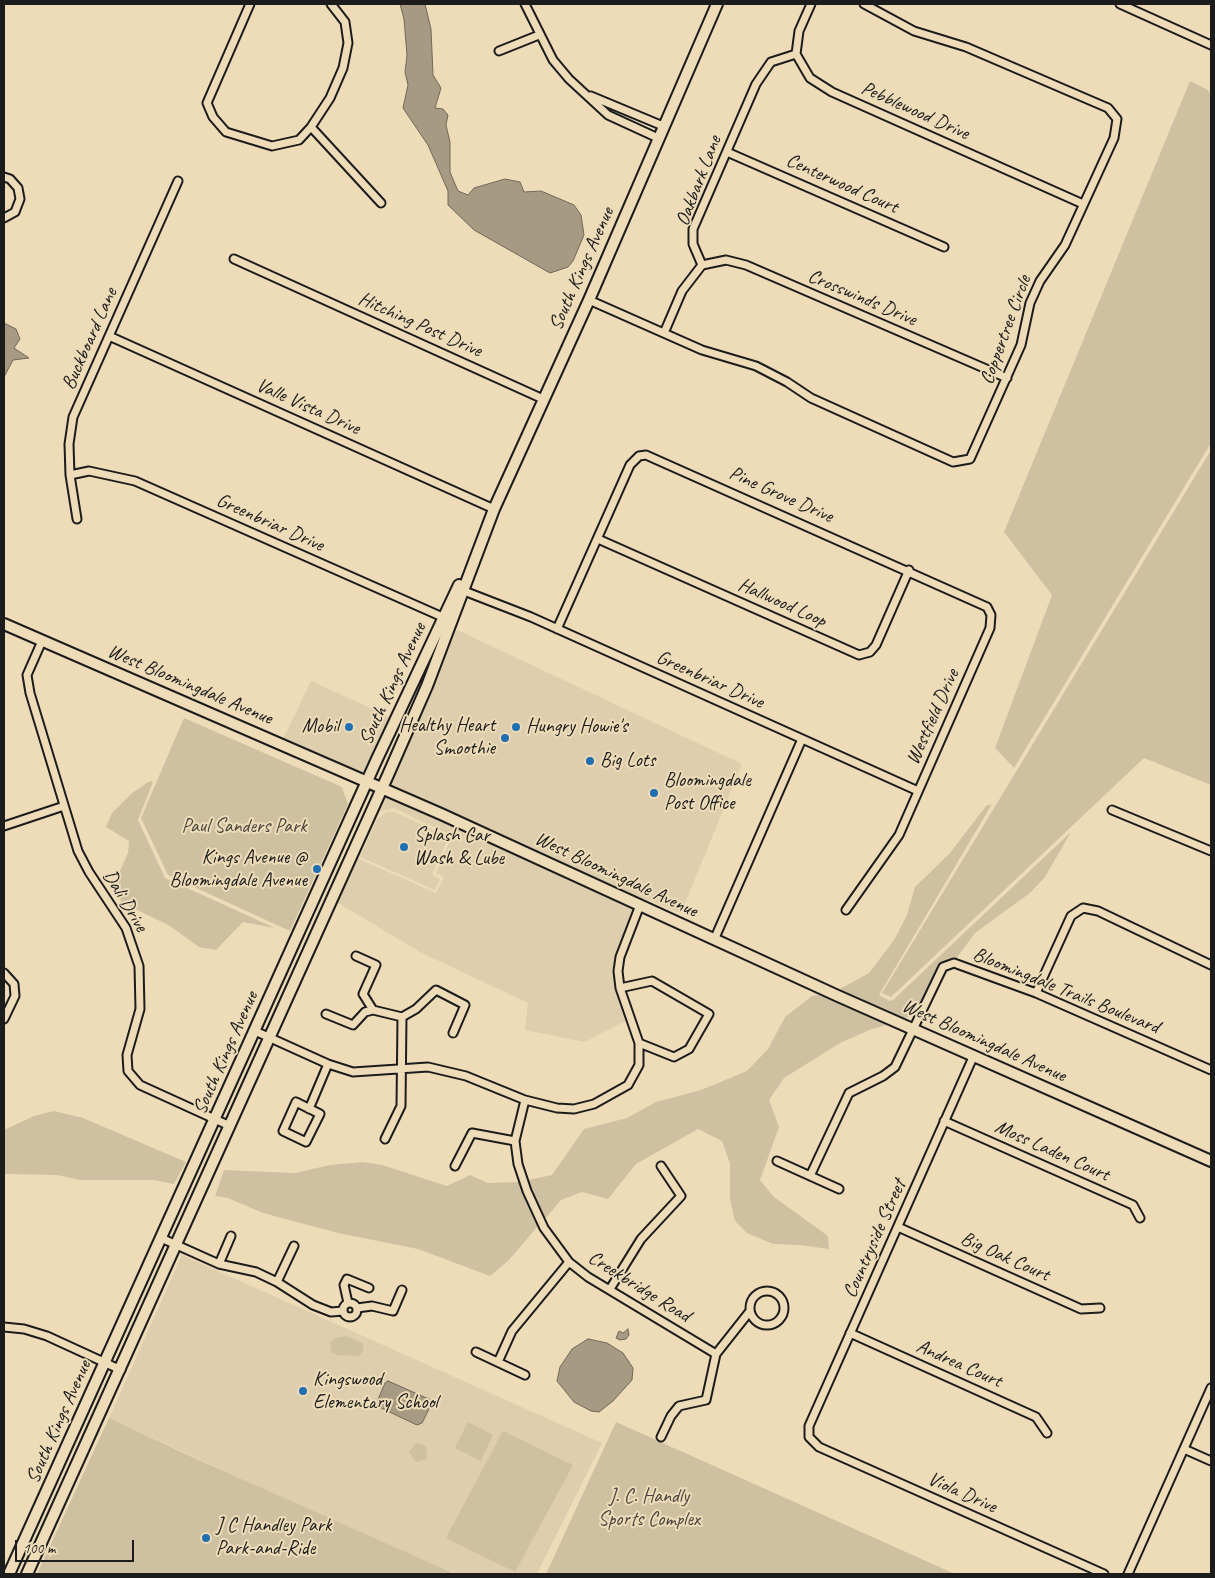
<!DOCTYPE html>
<html>
<head>
<meta charset="utf-8">
<style>
	body { margin:0 }
	#map { position:relative; width:1215px; height:1578px; overflow:hidden; background:#eedcb9; font-family:Caveat,sans-serif }
	canvas { display:block }
	.frame { position:absolute; inset:0; border:5px solid #1c1c1c; pointer-events:none }
	.scale { position:absolute; left:15px; top:1540px; width:119px; height:22px; box-sizing:border-box; border:2px solid #1c1c1c; border-top:0; padding-left:6px; font-size:15px; line-height:18px; white-space:nowrap; color:#1c1c1c; -webkit-text-stroke:4px #eedcb9; paint-order:stroke }
</style>
</head>
<body>
<div id="map">
<canvas width="1215" height="1578"></canvas>
<div class="frame"></div>
<div class="scale">100 m</div>
</div>
<script>
const g = document.querySelector('canvas').getContext('2d');
g.lineJoin = 'round';
function fillPath(path, color) {
  g.fillStyle = color;
  g.fill(path, 'evenodd');
}
function poly(rows) {
  const path = new Path2D();
  for (const r of rows) {
    if (r.length === 3) {
      path.moveTo(r[0] + r[2], r[1]);
      path.arc(r[0], r[1], r[2], 0, 2 * Math.PI);
      continue;
    }
    path.moveTo(r[0], r[1]);
    for (let i = 2; i < r.length; i += 2) path.lineTo(r[i], r[i + 1]);
  }
  return path;
}
function strokePath(path, color, width, dash) {
  g.strokeStyle = color;
  g.lineWidth = width;
  g.lineCap = dash ? 'butt' : 'round';
  g.setLineDash(dash || []);
  g.stroke(path);
}
function write(font, color, halo, rows, align = 'center') {
  g.font = font + ' Caveat,sans-serif';
  g.lineWidth = 4;
  g.setLineDash([]);
  g.textBaseline = 'middle';
  g.strokeStyle = halo;
  g.fillStyle = color;
  for (const [text, x, y, turn = 0] of rows) {
    g.save();
    g.translate(x, y);
    g.rotate((+turn || 0) * Math.PI / 180);
    g.textAlign = isNaN(turn) ? turn : align;
    if (halo) g.strokeText(text, 0, 0);
    g.fillText(text, 0, 0);
    g.restore();
  }
}
const built = poly([
	[453,628,742,764,681,913,643,898,642,900,388,785],
	[311,681,392,718,366,776,283,739],
	[384,794,634,907,616,956,614,970,617,993,627,1020,585,1042,525,1030,528,1003,420,952,335,901],
	[394,808,452,836,436,873,442,876,443,879,436,893,357,858,374,818,380,811],
	[387,812,394,812,449,837,433,872,433,876,440,879,435,890,360,857,377,819],
	[182,1255,602,1443,537,1574,457,1574,383,1544,109,1418]
]);
const green = poly([
	[1190,81,1208,90,1211,95,1211,443,1014,768,995,748,1052,595,1004,532],
	[1211,450,1211,785,1144,758,891,997,882,993],
	[184,718,342,787,348,804,290,931,168,875,141,818],
	[150,781,153,782,138,820,165,878,275,928,243,922,216,950,199,947,170,926,121,902,115,882,128,853,129,841,106,827,112,813,132,793],
	[992,804,879,995,890,1001,893,1000,1071,832,1045,877,1030,893,975,933,956,959,940,965,915,1014,903,1019,838,990,869,973,894,940,907,915,915,887,950,853,986,806],
	[822,994,890,1024,872,1029,840,1043,784,1078,769,1100,779,1127,760,1180,774,1197,828,1236,829,1249,799,1245,773,1244,747,1233,735,1221,730,1199,730,1164,722,1141,698,1129,636,1164,608,1199,582,1192,561,1200,545,1219,528,1180,552,1175,584,1129,627,1118,656,1102,701,1090,747,1071,768,1049,785,1017,812,996],
	[54,1111,83,1118,186,1162,174,1184,154,1180,80,1180,57,1175,4,1174,4,1130,34,1116],
	[363,1162,382,1165,447,1186,470,1175,488,1183,519,1182,538,1226,509,1260,490,1276,418,1249,338,1233,263,1213,228,1198,215,1196,224,1170,295,1173,330,1165],
	[346,1336,362,1343,364,1350,359,1356,337,1355,331,1352,330,1342,336,1338],
	[109,1418,190,1456,455,1574,37,1574],
	[468,1422,493,1435,481,1461,455,1448],
	[616,1422,955,1574,546,1574],
	[503,1431,573,1465,515,1572,446,1538],
	[416,1443,426,1446,427,1459,416,1462,409,1452]
]);
const water = poly([
	[400,4,425,4,431,29,433,75,441,88,435,108,443,109,448,115,446,125,450,142,450,172,458,191,468,195,474,188,505,179,520,182,524,192,541,191,574,205,581,215,584,235,573,261,568,267,550,273,474,230,448,205,448,191,428,145,403,108,408,85,405,72,407,55,404,19,400,4],
	[4,323,16,329,20,339,14,348,29,358,13,360,4,377,4,323],
	[628,1329,629,1335,626,1339,620,1340,616,1338,619,1331,623,1333,628,1329],
	[588,1339,607,1343,623,1353,633,1368,632,1380,613,1401,599,1412,591,1411,574,1402,557,1381,560,1367,572,1349,588,1339],
	[388,1381,431,1400,431,1405,422,1423,417,1425,377,1406,377,1402,385,1383,388,1381]
]);
const street = poly([
	[250,4,207,103,213,117,226,132,272,146,299,140,311,127,330,98,343,68,348,43,345,22,331,4],
	[525,4,553,60,569,79,608,115,658,138],
	[811,4,799,31,796,54,810,78,832,92,1083,204],
	[1120,4,1211,45],
	[499,51,539,35],
	[591,96,663,126],
	[311,127,381,203],
	[727,152,944,247],
	[4,177,10,179,18,188,20,199,15,212,4,218],
	[234,259,543,399],
	[702,265,726,260,746,265,1007,378],
	[702,265,693,244,693,229,756,84,771,62,796,54],
	[589,300,702,350,756,366,787,382,811,398,953,462,970,459,1021,345,1030,303,1040,281,1065,245,1114,138,1117,119,1108,108,966,47,914,31,864,4],
	[664,333,682,291,702,265],
	[109,336,494,509],
	[70,475,89,471,135,481,447,619],
	[77,519,70,475,69,444,73,417,178,181],
	[598,539,859,655,870,652,876,645,909,570],
	[459,589,531,617,918,791],
	[557,629,630,465,639,456,646,455,987,607,991,615,990,628,899,835,846,910],
	[42,641,27,675,30,693,78,851,89,872,126,928,139,966,140,1009,127,1055,128,1071,140,1085,230,1126],
	[1112,810,1211,851],
	[4,826,64,806],
	[714,940,802,739],
	[356,956,376,965,363,994,373,1010],
	[4,973,14,984,15,996,4,1019],
	[620,988,652,981,709,1014,689,1049,674,1057,639,1043],
	[1036,993,1071,916,1083,908,1098,911,1211,965],
	[326,1014,353,1025,365,1012,373,1010,402,1017],
	[402,1017,416,1009,436,990,465,1005,453,1033],
	[255,1031,328,1064,353,1072,428,1067,466,1076,525,1100,557,1108,574,1109,594,1104,628,1085,639,1065,639,1043,620,988,618,971,620,957,640,905],
	[974,1055,809,1426,809,1437,819,1447,1104,1574],
	[525,1100,515,1141,518,1164,527,1191,544,1228,569,1262,588,1277,716,1354],
	[296,1102,320,1114,306,1142,283,1131,296,1102],
	[309,1109,328,1064],
	[944,1121,1133,1205,1140,1218],
	[385,1139,401,1106,402,1017],
	[777,1161,839,1189],
	[455,1166,472,1133,515,1141],
	[810,1176,849,1093,883,1076,895,1067,943,967,954,963,1036,993,1211,1070],
	[898,1227,1081,1309,1100,1308],
	[161,1238,219,1264,256,1272,277,1282,313,1305,331,1312,343,1311],
	[219,1264,231,1236],
	[277,1282,294,1246],
	[610,1289,641,1239,681,1196,661,1166],
	[767,1308,17],
	[350,1310,7],
	[348,1303,344,1285,347,1279,369,1288],
	[357,1308,372,1306,393,1311,402,1290],
	[4,1327,24,1329,47,1336,121,1370],
	[850,1333,1036,1417,1047,1433],
	[476,1352,525,1375],
	[498,1362,512,1331,569,1262],
	[661,1437,671,1416,679,1406,706,1400,716,1354,750,1311],
	[1184,1449,1211,1461],
	[1128,1574,1211,1388]
]);
const secondary = poly([
	[4,624,441,814,838,996,1211,1161],
	[9,1574,377,759,459,585],
	[27,1574,388,775,427,686,494,509,589,300,717,4]
]);
const markers = [
	[349,727,5,"#1f6fb2"],
	[516,727,5,"#1f6fb2"],
	[505,738,5,"#1f6fb2"],
	[590,761,5,"#1f6fb2"],
	[654,793,5,"#1f6fb2"],
	[404,847,5,"#1f6fb2"],
	[317,869,5,"#1f6fb2"],
	[303,1391,5,"#1f6fb2"],
	[206,1538,5,"#1f6fb2"]
];
const streetNames = [
	["Pebblewood Drive",915,111,24],
	["Oakbark Lane",699,181,-69],
	["Centerwood Court",842,184,24],
	["South Kings Avenue",582,269,-66],
	["Crosswinds Drive",862,298,23],
	["Hitching Post Drive",420,325,24],
	["Coppertree Circle",1006,330,-70],
	["Buckboard Lane",90,339,-66],
	["Valle Vista Drive",308,407,24],
	["Pine Grove Drive",781,495,24],
	["Greenbriar Drive",270,523,24],
	["Hallwood Loop",782,603,24],
	["Greenbriar Drive",710,680,24],
	["South Kings Avenue",393,684,-65],
	["West Bloomingdale Avenue",190,685,23],
	["Westfield Drive",933,717,-66],
	["West Bloomingdale Avenue",616,875,25],
	["Dali Drive",125,901,59],
	["Bloomingdale Trails Boulevard",1066,991,22],
	["West Bloomingdale Avenue",984,1041,24],
	["South Kings Avenue",226,1053,-66],
	["Moss Laden Court",1052,1151,24],
	["Countryside Street",875,1239,-66],
	["Big Oak Court",1005,1257,24],
	["Creekbridge Road",639,1287,32],
	["Andrea Court",959,1364,24],
	["South Kings Avenue",59,1422,-66],
	["Viola Drive",962,1493,24]
];
const poiNames = [
	["Healthy Heart",495,726,"right"],
	["Smoothie",495,749,"right"],
	["Mobil",339,727,"right"],
	["Hungry Howie's",526,727],
	["Big Lots",600,761],
	["Bloomingdale",664,781],
	["Post Office",664,804],
	["Splash Car",414,836],
	["Wash & Lube",414,859],
	["Kings Avenue @",307,858,"right"],
	["Bloomingdale Avenue",307,881,"right"],
	["Kingswood",313,1380],
	["Elementary School",313,1403],
	["J C Handley Park",216,1526],
	["Park-and-Ride",216,1549]
];
const parkNames = [
	["Paul Sanders Park",244,827],
	["J. C. Handly",649,1497],
	["Sports Complex",649,1520]
];
fillPath(built, '#decead');
fillPath(green, '#d0c0a2');
fillPath(water, '#a69a83');
strokePath(water, '#6f685a', 1);
strokePath(street, '#1c1c1c', 11);
strokePath(secondary, '#1c1c1c', 14);
strokePath(street, '#eedcb9', 7);
strokePath(secondary, '#eedcb9', 10);
for (const [x, y, r, color] of markers) {
  const dot = new Path2D();
  dot.arc(x, y, r, 0, 2 * Math.PI);
  g.fillStyle = color;
  g.fill(dot);
  strokePath(dot, '#eedcb9', 2);
}
write('20px', '#1c1c1c', '#eedcb9', streetNames);
write('20px', '#1c1c1c', '#eedcb9', poiNames, 'left');
write('20px', '#49453e', '#eedcb9', parkNames);
</script>
</body>
</html>
